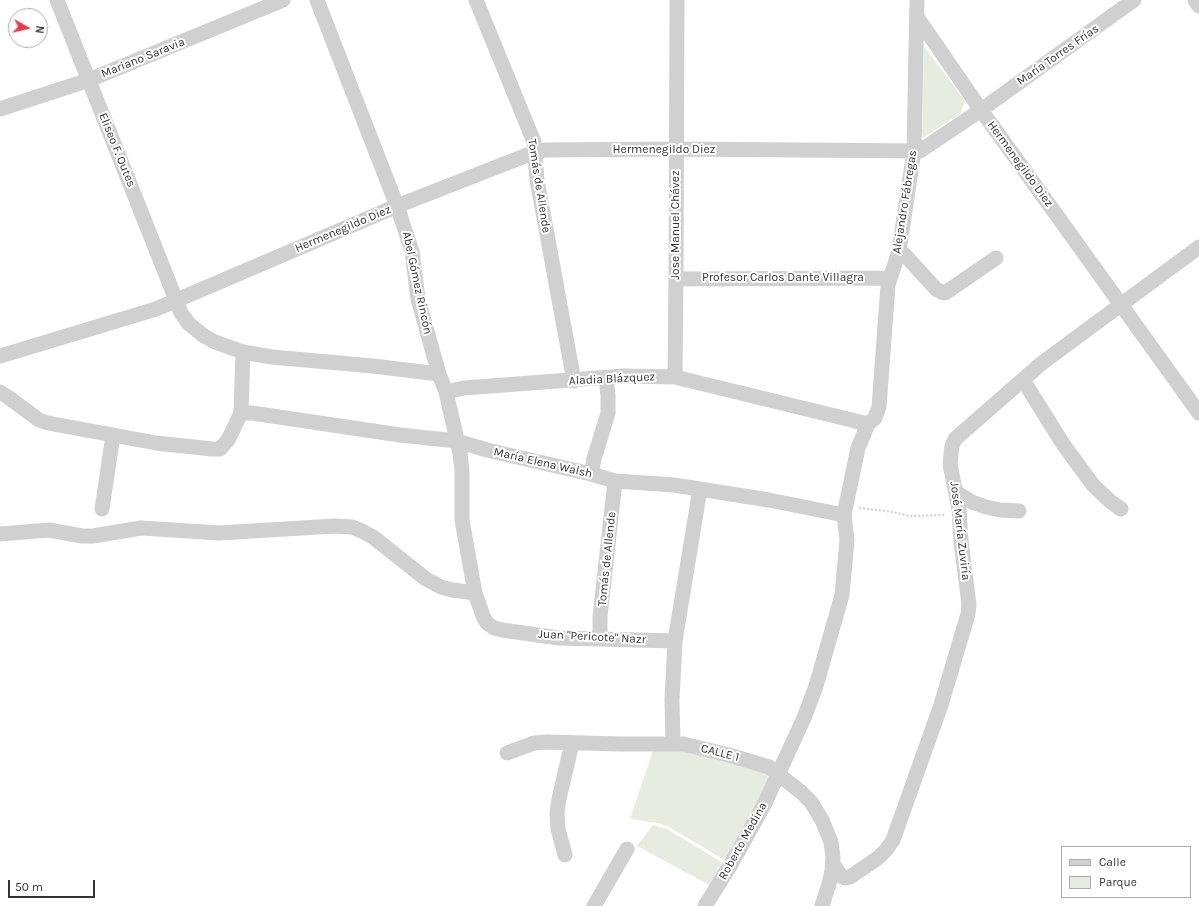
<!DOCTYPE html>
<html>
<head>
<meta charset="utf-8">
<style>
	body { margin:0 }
	#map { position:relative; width:1199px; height:906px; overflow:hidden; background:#fff; font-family:Karla,sans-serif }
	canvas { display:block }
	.legend { position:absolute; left:1061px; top:846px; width:130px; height:52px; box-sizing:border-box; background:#fff; border:1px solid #adadad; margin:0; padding:5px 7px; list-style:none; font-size:12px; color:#333 }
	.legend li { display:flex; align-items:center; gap:8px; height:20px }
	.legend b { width:20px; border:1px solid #adadad }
	.north { position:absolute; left:8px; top:8px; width:40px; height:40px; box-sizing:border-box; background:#fff; border:1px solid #adadad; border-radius:50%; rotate:98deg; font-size:11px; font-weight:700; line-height:16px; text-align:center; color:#333 }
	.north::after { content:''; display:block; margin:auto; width:14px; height:18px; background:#e63946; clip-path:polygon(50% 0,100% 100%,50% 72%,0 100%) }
	.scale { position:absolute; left:8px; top:880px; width:87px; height:18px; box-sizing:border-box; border:2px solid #333; border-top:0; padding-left:5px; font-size:12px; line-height:14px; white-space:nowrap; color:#333; -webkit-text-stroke:3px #fff; paint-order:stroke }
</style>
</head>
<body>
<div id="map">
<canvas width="1199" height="906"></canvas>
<ul class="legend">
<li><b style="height:5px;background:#d0d0d0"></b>Calle</li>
<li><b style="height:11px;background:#e6ecdf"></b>Parque</li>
</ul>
<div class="north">N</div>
<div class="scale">50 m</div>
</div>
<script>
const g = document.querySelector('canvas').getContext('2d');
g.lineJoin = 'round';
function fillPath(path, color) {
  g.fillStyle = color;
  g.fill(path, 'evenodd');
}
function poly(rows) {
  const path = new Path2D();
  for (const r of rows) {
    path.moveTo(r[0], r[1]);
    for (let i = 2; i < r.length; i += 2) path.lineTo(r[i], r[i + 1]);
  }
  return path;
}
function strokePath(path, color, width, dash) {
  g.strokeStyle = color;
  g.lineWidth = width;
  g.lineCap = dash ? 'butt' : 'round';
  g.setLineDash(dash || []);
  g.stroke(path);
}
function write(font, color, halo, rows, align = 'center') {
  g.font = font + ' Karla,sans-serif';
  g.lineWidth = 4;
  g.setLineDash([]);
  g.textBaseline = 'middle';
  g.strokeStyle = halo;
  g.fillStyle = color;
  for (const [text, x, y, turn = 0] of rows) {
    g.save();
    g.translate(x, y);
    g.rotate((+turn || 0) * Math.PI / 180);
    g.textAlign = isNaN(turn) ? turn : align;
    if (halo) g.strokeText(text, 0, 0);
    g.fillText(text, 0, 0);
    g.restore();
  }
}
const green = poly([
	[924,46,965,101,960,114,922,138],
	[654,748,680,749,763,769,768,777,769,784,728,862,669,827,658,823,630,819],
	[653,825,667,829,723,863,711,886,637,846]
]);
const path = poly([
	[859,508,893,512,910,516,946,515]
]);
const minor = poly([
	[57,0,176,300,181,313,189,324,204,336,215,342,243,352,272,357,373,366,439,374],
	[317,0,397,206,412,251,418,299,439,374,446,392,460,453,462,471,462,520,465,537,475,593,483,616,487,623,494,628,502,630,559,638,675,641],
	[476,0,534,142,537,180,574,381],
	[1195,0,1199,6],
	[917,17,981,110,1199,413],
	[0,109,89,80,283,0],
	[899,251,904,254,936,289,941,292,945,293,996,258],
	[676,279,889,278],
	[0,356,156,309,397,206,535,152,545,150,677,149,920,151,981,110,1134,0],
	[675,377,676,279,677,0],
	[1023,380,1063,444,1093,485,1111,502,1121,509],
	[0,392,8,397,39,420,48,423,156,443,212,449,220,449,228,440,241,413,243,352],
	[446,392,464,388,623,376,675,377,868,424],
	[241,413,252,413,400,435,457,441,487,450,591,474,615,481,674,485,769,500,844,515],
	[591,474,594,459,608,413,608,395,606,378],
	[956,492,972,502,986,507,1000,510,1019,511],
	[102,509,113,435],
	[0,534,49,530,82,536,93,536,141,528,219,533,335,526,352,527,362,531,373,537,426,579,441,587,452,590,475,593],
	[600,638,600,617,615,481],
	[673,744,672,700,675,641,700,489],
	[507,753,534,743,548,742,620,744,683,744,729,755,769,767,801,792,811,802,822,820,831,842,833,857,832,871,829,884,822,906],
	[565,855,558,829,557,813,559,799,572,743],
	[833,864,841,876,845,878,850,877,878,858,886,850,893,840,941,705,968,614,969,605,961,541,959,509,950,464,952,446,955,439,1042,363,1199,247],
	[594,906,627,849],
	[705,906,730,866,764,805,804,718,816,686,842,595,847,540,844,515,858,448,868,424,875,418,879,407,888,285,899,251,914,151,917,0]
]);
const streetNames = [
	["María Torres Frías",1058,55,-35],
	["Mariano Saravia",143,58,-22],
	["Eliseo F. Outes",117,150,68],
	["Hermenegildo Diez",664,150],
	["Hermenegildo Diez",1020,164,54],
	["Tomás de Allende",539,186,81],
	["Alejandro Fábregas",905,202,-81],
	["Jose Manuel Chávez",676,225,-90],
	["Hermenegildo Diez",343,229,-23],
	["Profesor Carlos Dante Villagra",783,278],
	["Abel Gómez Rincón",417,283,78],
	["Aladia Blázquez",612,379,-3],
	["María Elena Walsh",543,463,13],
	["José María Zuviría",960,531,83],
	["Tomás de Allende",607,559,-84],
	["Juan \"Pericote\" Nazr",592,637,3],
	["CALLE 1",720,753,14],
	["Roberto Medina",743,841,-61]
];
fillPath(green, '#e6ecdf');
strokePath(path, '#cdcdcd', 2, [2, 2]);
strokePath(minor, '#d0d0d0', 15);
write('12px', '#333', '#fff', streetNames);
</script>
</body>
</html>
